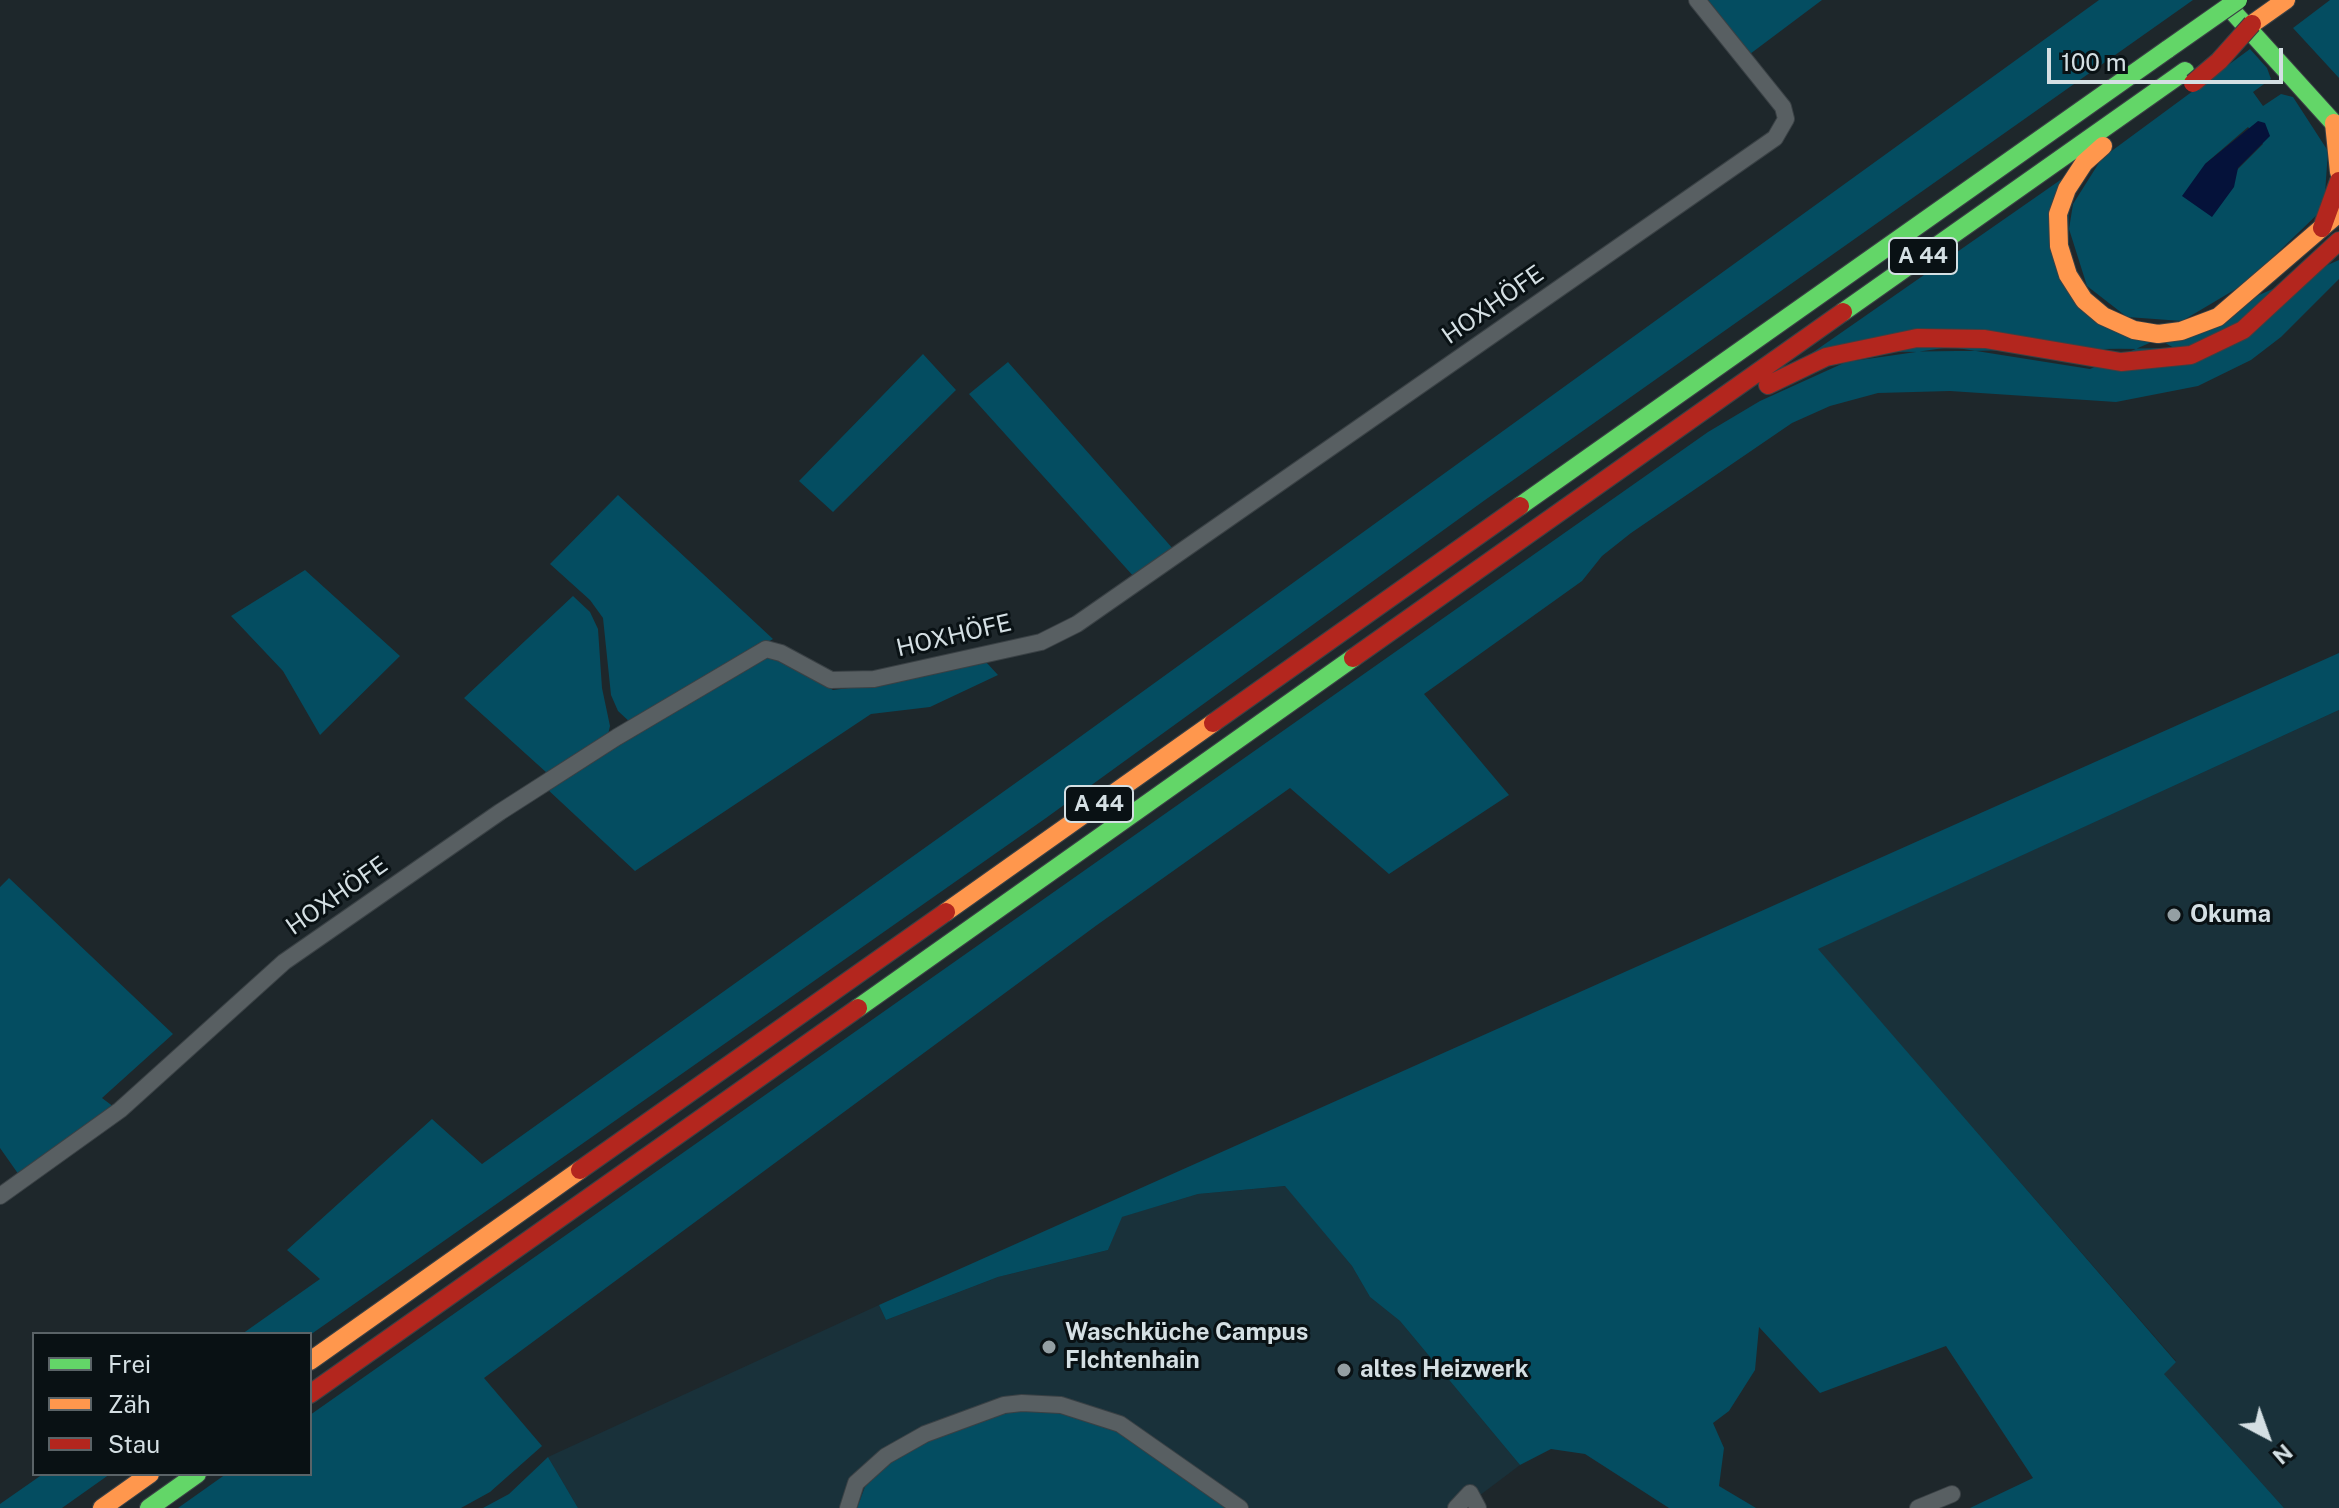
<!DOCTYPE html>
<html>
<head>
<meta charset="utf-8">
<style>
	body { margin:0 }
	#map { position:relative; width:2339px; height:1508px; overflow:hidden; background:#1e272b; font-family:"Public Sans",sans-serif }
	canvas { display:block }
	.legend { position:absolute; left:32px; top:1332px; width:280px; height:144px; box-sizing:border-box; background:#091114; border:2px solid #5a6367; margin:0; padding:10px 14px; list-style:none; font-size:24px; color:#d4dfe3 }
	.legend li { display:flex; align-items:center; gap:16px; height:40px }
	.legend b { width:40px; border:2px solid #5a6367 }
	.north { position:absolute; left:2227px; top:1396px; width:80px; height:80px; -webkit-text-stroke:6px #091114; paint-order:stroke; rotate:139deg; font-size:22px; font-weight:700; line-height:32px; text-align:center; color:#d4dfe3 }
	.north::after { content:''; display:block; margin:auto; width:28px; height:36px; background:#d4dfe3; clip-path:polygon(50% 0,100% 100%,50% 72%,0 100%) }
	.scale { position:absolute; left:2047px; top:48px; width:236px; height:36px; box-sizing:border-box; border:4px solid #d4dfe3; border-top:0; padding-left:10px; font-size:24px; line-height:28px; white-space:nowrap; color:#d4dfe3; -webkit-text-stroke:6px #091114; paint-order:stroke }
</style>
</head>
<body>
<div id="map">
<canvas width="2339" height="1508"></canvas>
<ul class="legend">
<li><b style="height:10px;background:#63d668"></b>Frei</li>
<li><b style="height:10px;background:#ff974d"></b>Zäh</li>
<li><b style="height:10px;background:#b3261e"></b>Stau</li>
</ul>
<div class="north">N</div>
<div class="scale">100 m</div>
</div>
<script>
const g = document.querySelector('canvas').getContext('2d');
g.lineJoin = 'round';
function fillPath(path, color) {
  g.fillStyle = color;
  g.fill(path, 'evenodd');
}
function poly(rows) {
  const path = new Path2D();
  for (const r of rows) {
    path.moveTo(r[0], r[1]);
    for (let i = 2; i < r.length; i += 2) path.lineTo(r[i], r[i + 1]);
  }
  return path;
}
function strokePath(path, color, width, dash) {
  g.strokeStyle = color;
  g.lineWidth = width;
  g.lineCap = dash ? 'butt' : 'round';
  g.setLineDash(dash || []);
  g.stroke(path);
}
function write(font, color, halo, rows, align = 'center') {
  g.font = font + ' "Public Sans",sans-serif';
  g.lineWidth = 6;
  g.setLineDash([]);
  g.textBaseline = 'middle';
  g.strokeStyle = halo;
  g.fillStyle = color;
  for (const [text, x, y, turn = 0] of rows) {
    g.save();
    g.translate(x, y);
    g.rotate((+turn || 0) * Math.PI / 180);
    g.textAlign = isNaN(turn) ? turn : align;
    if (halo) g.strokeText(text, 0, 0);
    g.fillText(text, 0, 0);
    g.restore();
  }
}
const built = poly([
	[2339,710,2339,1508,2284,1508,2163,1373,2176,1361,1817,949],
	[1286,1186,1352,1266,1370,1297,1400,1321,1520,1465,1463,1508,578,1508,548,1457,879,1305,886,1320,998,1277,1108,1250,1121,1217,1198,1194]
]);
const green = poly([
	[1708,0,1822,0,1750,54],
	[2099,0,2193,0,1485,500,1046,818,310,1335,242,1334,320,1279,287,1250,432,1119,482,1164,1066,747],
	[2330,0,2339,0,2339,78,2293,28],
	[2250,49,2267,68,2271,79,2253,92,2263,106,2281,94,2293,97,2328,151,2324,208,2246,283,2182,321,2127,317,2087,286,2069,229,2073,204,2102,158],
	[2248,127,2263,144,2234,173,2205,164],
	[2069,174,2068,287,2174,348,1812,353],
	[2339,260,2339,279,2281,337,2251,360,2198,386,2116,402,1950,391,1878,393,1830,406,1792,423,1631,533,1602,556,1582,581,1424,694,1509,795,1389,874,1290,788,1097,925,484,1378,542,1446,490,1492,461,1508,178,1508,226,1474,310,1474,310,1415,1708,432,1760,401,1846,362,1951,347,2090,369],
	[923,354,956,390,833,512,799,481],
	[1008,362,1174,550,1135,578,969,394],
	[618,495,773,639,632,724,618,711,611,695,603,618,590,600,550,564],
	[305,570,400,656,320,735,283,671,231,616],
	[573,596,590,612,598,629,602,688,610,726,607,739,547,773,464,698],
	[2339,653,2339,710,1818,949,2176,1362,2164,1374,2284,1508,1970,1508,2033,1478,1946,1346,1820,1393,1759,1327,1755,1370,1729,1411,1713,1423,1724,1448,1719,1486,1756,1508,1669,1508,1585,1454,1551,1449,1520,1465,1400,1321,1370,1297,1352,1266,1285,1186,1198,1194,1122,1217,1108,1250,998,1277,886,1320,879,1305],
	[772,654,833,690,902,681,986,662,998,675,930,707,871,714,635,871,546,788],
	[9,878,173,1034,102,1098,114,1107,19,1175,0,1148,0,887],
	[1024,1410,1062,1412,1121,1432,1231,1508,857,1508,865,1487,887,1463,929,1439,997,1415],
	[548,1457,578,1508,483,1508,509,1494],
	[43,1474,110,1474,62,1508,0,1508,0,1504]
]);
const water = poly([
	[2258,121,2265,123,2270,136,2238,168,2234,187,2212,217,2182,196,2205,164]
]);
const street = poly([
	[0,1196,120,1110,284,962,500,812,617,737,766,649,781,653,831,680,874,679,1041,642,1077,624,1775,138,1786,119,1783,107,1697,0],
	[848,1508,856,1483,886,1456,925,1434,1004,1405,1022,1403,1061,1405,1120,1424,1240,1508],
	[1456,1508,1470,1493,1478,1508],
	[1918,1508,1952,1494]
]);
const fast = poly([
	[2235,14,2339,129],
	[1843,312,2185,71],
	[1520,506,2168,49],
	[858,1008,1353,658],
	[149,1508,197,1474]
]);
const slow = poly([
	[2252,24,2286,0],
	[2334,123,2339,172],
	[2103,146,2084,163,2067,189,2058,214,2059,246,2068,275,2084,300,2103,316,2134,330,2158,334,2181,331,2218,317,2339,213],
	[946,912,1213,723],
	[310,1361,580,1170],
	[102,1508,150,1474]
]);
const jam = poly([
	[2322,228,2339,181],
	[1768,385,1826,357,1917,338,1985,339,2121,362,2191,355,2243,330,2339,241],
	[1353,658,1843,312],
	[1213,723,1520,506],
	[580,1170,946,912],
	[310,1394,858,1008]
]);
const fastBridge = poly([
	[2168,49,2238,0]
]);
const jamBridge = poly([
	[2193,83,2219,61,2252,24]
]);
const markers = [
	[2174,915,8,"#949fa3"],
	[1049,1347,8,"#949fa3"],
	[1344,1370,8,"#949fa3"]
];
const shields = [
	[1923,256,68],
	[1099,804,68]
];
const shieldNames = [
	["A 44",1923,256],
	["A 44",1099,804]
];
const streetNames = [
	["HOXHÖFE",1493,305,-35],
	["HOXHÖFE",954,636,-13],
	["HOXHÖFE",337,896,-35]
];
const poiNames = [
	["Okuma",2190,915],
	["Waschküche Campus",1065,1333],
	["FIchtenhain",1065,1361],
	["altes Heizwerk",1360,1370]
];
fillPath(built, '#19313a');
fillPath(green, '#044d61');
fillPath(water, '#05123a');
strokePath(street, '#3a4145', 18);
strokePath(fast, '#3a4145', 20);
strokePath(slow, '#3a4145', 20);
strokePath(jam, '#3a4145', 20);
strokePath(street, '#585f62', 16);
strokePath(fast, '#63d668', 18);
strokePath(slow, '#ff974d', 18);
strokePath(jam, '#b3261e', 18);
strokePath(fastBridge, '#3a4145', 20, []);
strokePath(jamBridge, '#3a4145', 20, []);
strokePath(fastBridge, '#63d668', 18);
strokePath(jamBridge, '#b3261e', 18);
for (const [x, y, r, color] of markers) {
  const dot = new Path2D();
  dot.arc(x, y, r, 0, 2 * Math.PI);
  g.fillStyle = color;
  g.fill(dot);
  strokePath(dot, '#091114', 3);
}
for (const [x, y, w] of shields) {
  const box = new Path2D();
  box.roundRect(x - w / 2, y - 18, w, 36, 6);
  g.fillStyle = '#091114';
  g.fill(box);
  strokePath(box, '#d4dfe3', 2);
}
write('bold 22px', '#d4dfe3', null, shieldNames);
write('24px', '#d4dfe3', '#091114', streetNames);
write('bold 24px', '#d4dfe3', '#091114', poiNames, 'left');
</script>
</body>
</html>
